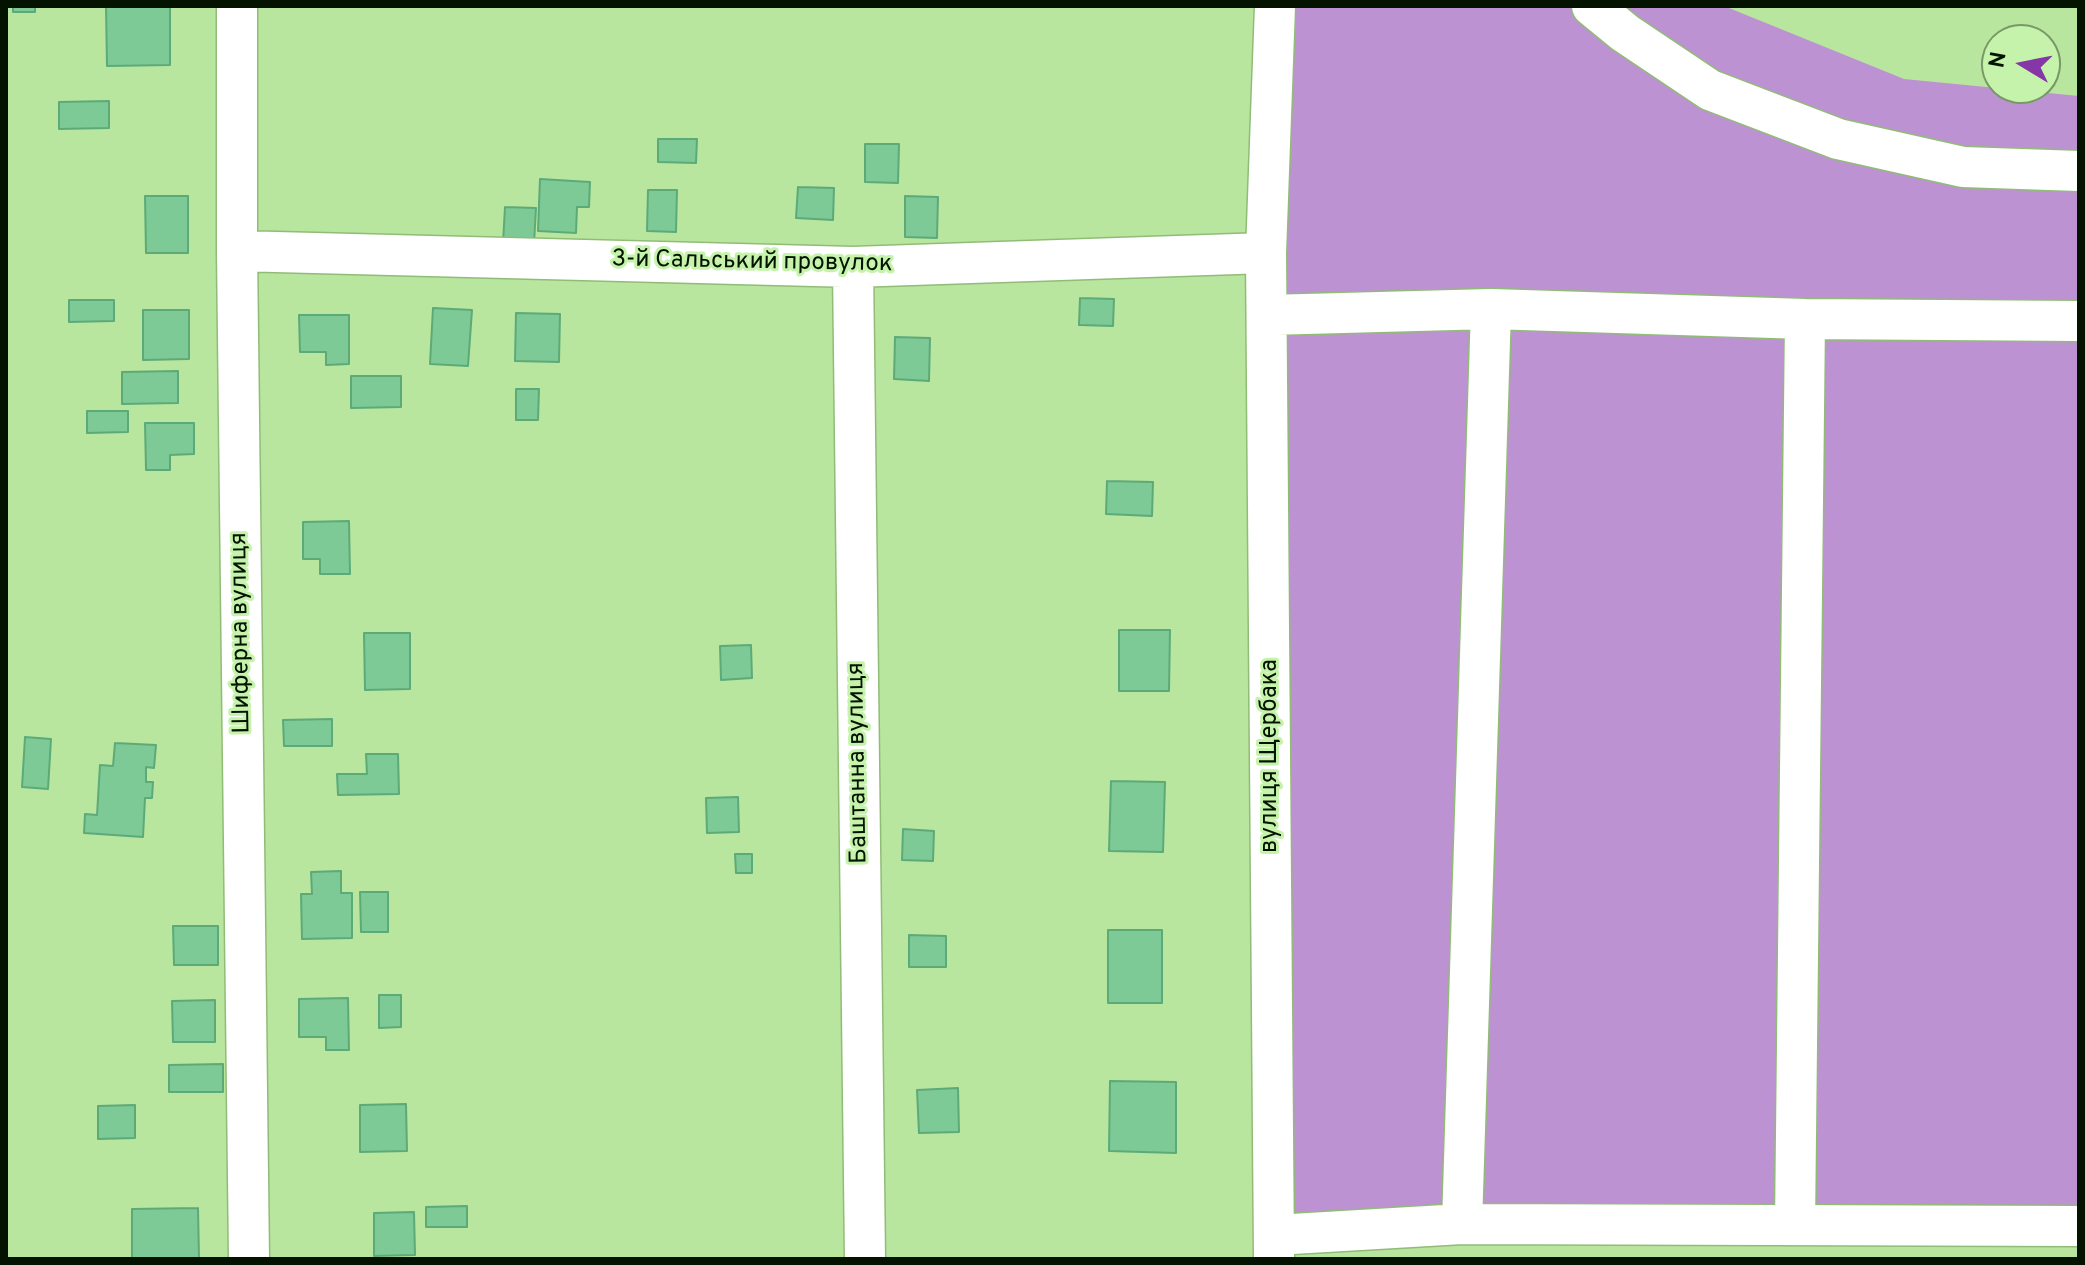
<!DOCTYPE html>
<html>
<head>
<meta charset="utf-8">
<style>
	body { margin:0 }
	#map { position:relative; width:2085px; height:1265px; overflow:hidden; background:#b9e69e; font-family:Overpass,sans-serif }
	canvas { display:block }
	.frame { position:absolute; inset:0; border:8px solid #041300; pointer-events:none }
	.north { position:absolute; left:1981px; top:24px; width:80px; height:80px; box-sizing:border-box; background:#c6f3ab; border:2px solid #789967; border-radius:50%; rotate:280deg; font-size:22px; font-weight:700; line-height:32px; text-align:center; color:#041300 }
	.north::after { content:''; display:block; margin:auto; width:28px; height:36px; background:#8637a7; clip-path:polygon(50% 0,100% 100%,50% 72%,0 100%) }
</style>
</head>
<body>
<div id="map">
<canvas width="2085" height="1265"></canvas>
<div class="frame"></div>
<div class="north">N</div>
</div>
<script>
const g = document.querySelector('canvas').getContext('2d');
g.lineJoin = 'round';
function fillPath(path, color) {
  g.fillStyle = color;
  g.fill(path, 'evenodd');
}
function poly(rows) {
  const path = new Path2D();
  for (const r of rows) {
    path.moveTo(r[0], r[1]);
    for (let i = 2; i < r.length; i += 2) path.lineTo(r[i], r[i + 1]);
  }
  return path;
}
function strokePath(path, color, width, dash) {
  g.strokeStyle = color;
  g.lineWidth = width;
  g.lineCap = dash ? 'butt' : 'round';
  g.setLineDash(dash || []);
  g.stroke(path);
}
function write(font, color, halo, rows, align = 'center') {
  g.font = font + ' Overpass,sans-serif';
  g.lineWidth = 6;
  g.setLineDash([]);
  g.textBaseline = 'middle';
  g.strokeStyle = halo;
  g.fillStyle = color;
  for (const [text, x, y, turn = 0] of rows) {
    g.save();
    g.translate(x, y);
    g.rotate((+turn || 0) * Math.PI / 180);
    g.textAlign = isNaN(turn) ? turn : align;
    if (halo) g.strokeText(text, 0, 0);
    g.fillText(text, 0, 0);
    g.restore();
  }
}
const green = poly([
	[1275,6,1724,6,1904,79,2079,96,2079,1226,1275,1235]
]);
const building = poly([
	[13,6,35,6,35,12,13,12,13,6],
	[106,6,170,6,170,65,107,66,106,6],
	[109,101,109,128,59,129,59,102,109,101],
	[658,139,697,139,696,163,658,162,658,139],
	[865,144,899,144,898,183,865,182,865,144],
	[540,179,590,182,589,207,577,207,576,233,538,231,540,179],
	[798,187,834,188,833,220,796,218,798,187],
	[648,190,677,190,676,232,647,231,648,190],
	[145,196,188,196,188,253,146,253,145,196],
	[905,196,938,197,937,238,905,237,905,196],
	[505,207,536,208,534,244,503,243,505,207],
	[1080,298,1114,299,1113,326,1079,325,1080,298],
	[69,300,114,300,114,321,69,322,69,300],
	[433,308,472,310,468,366,430,364,433,308],
	[143,310,189,310,189,359,143,360,143,310],
	[516,313,560,314,559,362,515,361,516,313],
	[299,315,349,315,349,364,326,365,326,352,300,352,299,315],
	[895,337,930,338,929,381,894,379,895,337],
	[178,371,178,403,122,404,122,372,178,371],
	[351,376,401,376,401,407,351,408,351,376],
	[516,389,539,389,538,420,516,420,516,389],
	[87,411,128,411,128,432,87,433,87,411],
	[145,423,194,423,194,454,170,455,170,470,146,470,145,423],
	[1107,481,1153,482,1152,516,1106,514,1107,481],
	[349,521,350,574,320,574,320,559,303,559,303,522,349,521],
	[1119,630,1170,630,1169,691,1119,691,1119,630],
	[364,633,410,633,410,689,365,690,364,633],
	[751,645,752,678,721,680,720,646,751,645],
	[332,719,332,746,284,746,283,720,332,719],
	[25,737,51,739,48,789,22,787,25,737],
	[115,743,156,745,154,768,146,767,146,782,153,782,152,798,145,798,143,837,84,833,85,814,97,815,100,765,113,766,115,743],
	[366,754,398,754,399,794,338,795,337,774,367,774,366,754],
	[1111,781,1165,782,1163,852,1109,851,1111,781],
	[738,797,739,832,707,833,706,798,738,797],
	[903,829,934,831,933,861,902,860,903,829],
	[735,854,752,854,752,873,736,873,735,854],
	[341,871,341,893,352,893,352,938,302,939,301,894,312,894,311,872,341,871],
	[360,892,388,892,388,932,361,932,360,892],
	[173,926,218,926,218,965,174,965,173,926],
	[1108,930,1162,930,1162,1003,1108,1003,1108,930],
	[909,935,946,936,946,967,909,967,909,935],
	[379,995,401,995,401,1027,379,1028,379,995],
	[348,998,349,1050,326,1050,326,1037,299,1037,299,999,348,998],
	[215,1000,215,1042,173,1042,172,1001,215,1000],
	[223,1064,223,1092,169,1092,169,1065,223,1064],
	[1110,1081,1176,1082,1176,1153,1109,1151,1110,1081],
	[958,1088,959,1132,919,1133,917,1090,958,1088],
	[406,1104,407,1151,360,1152,360,1105,406,1104],
	[135,1105,135,1138,98,1139,98,1106,135,1105],
	[467,1206,467,1227,426,1227,426,1207,467,1206],
	[198,1208,199,1258,132,1259,132,1209,198,1208],
	[414,1212,415,1255,374,1256,374,1213,414,1212]
]);
const minor = poly([
	[237,6,237,251,249,1259],
	[1592,6,1625,33,1710,90,1838,139,1963,167,2079,171],
	[237,251,853,267,1266,253],
	[853,267,865,1259],
	[1268,315,1491,309,1805,319,2079,321],
	[1462,1224,1491,309],
	[1795,1225,1805,319],
	[1275,1235,1462,1224,2079,1226],
	[1274,1259,1266,253,1275,6]
]);
const streetNames = [
	["3-й Сальський провулок",752,263,1],
	["Шиферна вулиця",242,633,-91],
	["вулиця Щербака",1271,756,-90],
	["Баштанна вулиця",859,763,-91]
];
fillPath(green, '#bd92d2');
fillPath(building, '#7dca97');
strokePath(building, '#5daa79', 2);
strokePath(minor, '#91bc77', 43);
strokePath(minor, '#fff', 40);
write('24px', '#041300', '#c6f3ab', streetNames);
</script>
</body>
</html>
